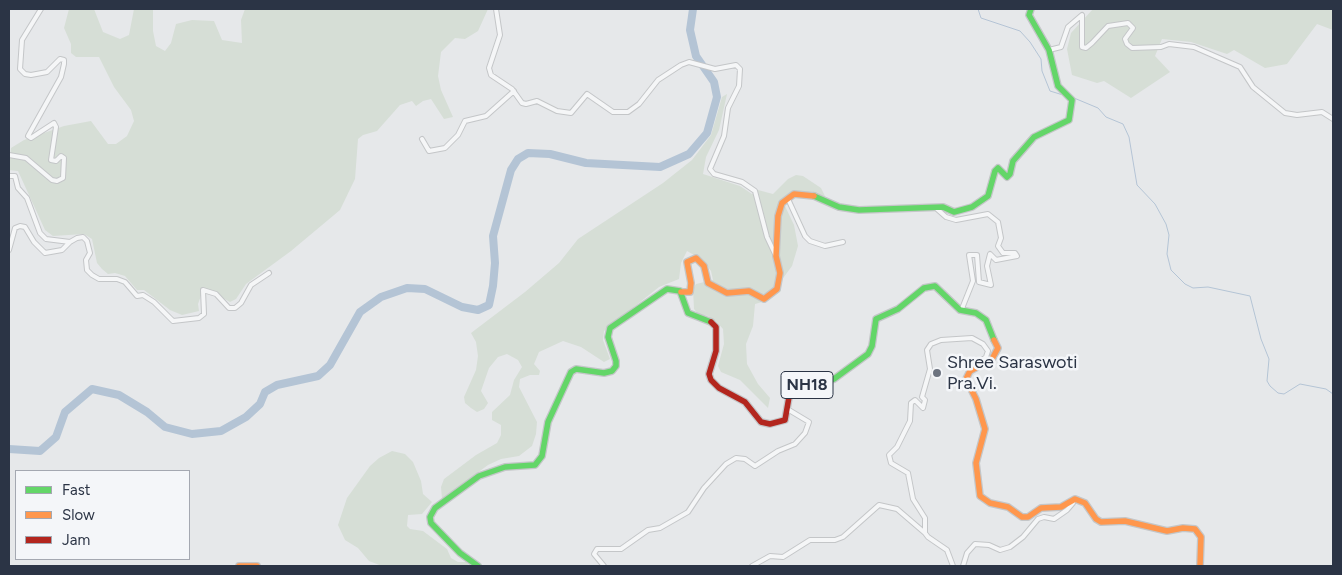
<!DOCTYPE html>
<html>
<head>
<meta charset="utf-8">
<style>
	body { margin:0 }
	#map { position:relative; width:1342px; height:575px; overflow:hidden; background:#e6e8ea; font-family:Figtree,sans-serif }
	canvas { display:block }
	.frame { position:absolute; inset:0; border:10px solid #2b3445; pointer-events:none }
	.legend { position:absolute; left:15px; top:470px; width:175px; height:90px; box-sizing:border-box; background:#f4f6f9; border:1px solid #a4a8b1; margin:0; padding:6px 9px; list-style:none; font-size:15px; color:#2b3445 }
	.legend li { display:flex; align-items:center; gap:10px; height:25px }
	.legend b { width:25px; border:1px solid #a4a8b1 }
</style>
</head>
<body>
<div id="map">
<canvas width="1342" height="575"></canvas>
<div class="frame"></div>
<ul class="legend">
<li><b style="height:6px;background:#63d668"></b>Fast</li>
<li><b style="height:6px;background:#ff974d"></b>Slow</li>
<li><b style="height:6px;background:#b3261e"></b>Jam</li>
</ul>
</div>
<script>
const g = document.querySelector('canvas').getContext('2d');
g.lineJoin = 'round';
function fillPath(path, color) {
  g.fillStyle = color;
  g.fill(path, 'evenodd');
}
function poly(rows) {
  const path = new Path2D();
  for (const r of rows) {
    path.moveTo(r[0], r[1]);
    for (let i = 2; i < r.length; i += 2) path.lineTo(r[i], r[i + 1]);
  }
  return path;
}
function strokePath(path, color, width, dash) {
  g.strokeStyle = color;
  g.lineWidth = width;
  g.lineCap = dash ? 'butt' : 'round';
  g.setLineDash(dash || []);
  g.stroke(path);
}
function write(font, color, halo, rows, align = 'center') {
  g.font = font + ' Figtree,sans-serif';
  g.lineWidth = 5;
  g.setLineDash([]);
  g.textBaseline = 'middle';
  g.strokeStyle = halo;
  g.fillStyle = color;
  for (const [text, x, y, turn = 0] of rows) {
    g.save();
    g.translate(x, y);
    g.rotate((+turn || 0) * Math.PI / 180);
    g.textAlign = isNaN(turn) ? turn : align;
    if (halo) g.strokeText(text, 0, 0);
    g.fillText(text, 0, 0);
    g.restore();
  }
}
const green = poly([
	[69,9,94,9,103,32,120,39,129,35,134,9,153,9,153,31,156,46,165,51,171,43,176,24,192,20,214,21,222,40,242,43,241,20,245,9,488,9,478,31,465,39,455,38,441,52,438,76,441,90,453,117,444,119,431,99,423,101,416,106,412,101,400,105,377,131,363,135,358,139,355,179,340,210,291,251,246,284,236,299,230,302,208,290,203,290,198,304,199,311,182,315,170,310,144,290,137,290,125,276,115,273,108,274,102,269,97,263,92,239,84,234,53,236,45,230,18,171,9,170,11,148,24,140,64,126,91,121,108,144,116,144,127,136,134,121,131,110,114,87,99,57,76,57,71,53,71,44,64,28],
	[1093,9,1333,9,1333,30,1317,24,1287,64,1265,68,1234,50,1227,54,1191,42,1162,39,1155,56,1170,72,1131,98,1104,81,1097,83,1072,75,1067,49,1071,33],
	[727,94,719,130,706,157,703,174,740,186,752,194,758,190,773,194,788,179,796,175,803,176,821,188,825,196,799,191,789,193,778,204,778,207,785,206,794,225,798,246,792,266,781,281,781,291,769,300,755,304,753,326,746,344,747,364,758,384,770,398,768,408,740,380,721,372,718,366,724,344,723,329,717,322,708,316,698,314,694,309,693,289,696,284,713,280,711,271,703,260,687,251,681,263,679,279,659,287,604,331,603,340,610,359,604,362,581,347,563,341,539,352,534,364,540,371,539,375,530,375,520,379,519,387,537,422,536,434,532,446,519,456,501,459,488,465,442,499,441,487,444,479,476,455,497,443,501,435,501,425,492,420,492,412,510,395,514,380,522,367,518,360,507,354,498,357,489,368,481,391,488,403,484,409,477,412,471,408,465,403,464,397,476,370,478,356,476,342,471,333,525,292,559,263,578,239,663,183,692,160,711,135,722,97],
	[392,451,405,454,413,462,421,481,423,494,432,502,422,514,408,515,407,526,410,529,423,531,447,549,451,558,458,562,466,562,470,566,382,566,369,561,358,548,345,540,338,525,347,498,370,466,379,458]
]);
const stream = poly([
	[978,9,981,18,1020,31,1030,42,1041,59,1042,71,1050,91,1063,95],
	[1074,98,1098,108,1106,117,1123,124,1129,137,1137,185,1155,204,1166,224,1169,235,1167,254,1171,270,1185,284,1193,288,1208,287,1250,296,1261,339,1269,359,1267,381,1270,386,1278,393,1284,394,1300,384,1326,389,1333,394]
]);
const river = poly([
	[9,449,40,451,56,437,65,412,92,389,119,395,147,412,165,427,192,434,221,431,246,417,260,404,265,392,277,385,318,376,330,365,360,312,381,297,407,288,425,289,462,307,478,310,489,305,493,286,495,263,493,236,511,170,518,159,528,153,550,154,586,163,660,167,689,154,707,133,717,97,714,82,696,56,690,30,693,9]
]);
const street = poly([
	[496,9,500,35,489,68,491,75,512,89,522,103,526,104,537,101,557,111,571,113,587,94,613,112,628,112,639,104,658,80,681,65,689,62,715,69,736,65,740,69,739,86,728,108,724,136,710,169,714,174,742,182,755,191,767,237,775,254],
	[1049,50,1061,47,1068,27,1082,15,1082,47,1086,48,1092,43,1108,26,1128,23,1133,28,1125,39,1127,44,1132,48,1161,47,1169,44,1194,47,1240,67,1253,87,1285,113,1297,115,1322,112,1333,119],
	[422,139,429,151,445,148,458,135,465,121,486,116,514,91],
	[9,155,26,158,52,180,57,181,63,178,64,158,61,156,56,161,51,160,56,127,54,123,31,138,28,136,61,77,64,64,64,60,60,59,47,72,31,75,25,74,20,69,22,40,41,9],
	[9,176,15,176,18,188,27,198,40,233,46,239,70,242,62,250,45,253,34,242,25,227,20,226,15,228,9,250],
	[788,199,805,236,810,241,825,246,843,242],
	[937,209,946,217,956,220,988,214,998,222,1001,238,998,246,1003,253,1015,253,1017,256,996,260,990,254,987,266,991,285,979,282,977,255,969,255,973,281,961,311],
	[70,242,77,238,83,237,87,241,90,253,86,260,87,270,92,275,99,279,117,279,125,282,137,296,143,295,154,302,173,321,199,318,204,314,203,290,216,294,229,308,235,308,241,303,251,285,269,273],
	[925,533,928,537,947,550,953,566],
	[604,566,594,554,597,549,621,549,648,530,660,528,688,512,704,488,726,464,736,458,745,459,755,466,778,451,795,444,805,433,809,422,789,410],
	[752,566,770,556,783,557,810,540,835,540,843,537,879,505,897,509,925,533,925,518,913,499,908,473,891,463,889,455,897,447,910,421,911,403,915,400,923,408,925,400,922,397,930,369,927,350,931,344,941,340,972,338,983,344,988,351,986,357,975,365],
	[963,566,967,553,975,544,989,545,1000,550,1010,547,1023,537,1038,519,1044,517,1054,519,1067,510,1073,503]
]);
const fast = poly([
	[814,196,839,207,859,210,943,207,954,212,972,207,988,196,995,171,998,168,1007,177,1010,174,1013,161,1034,137,1069,120,1072,100,1058,86,1049,50,1029,15,1031,9],
	[789,397,795,388,834,379,868,354,872,346,876,319,898,309,924,288,935,286,960,310,976,313,986,320,994,340],
	[478,566,460,553,431,523,430,517,435,508,479,476,505,467,535,465,542,456,548,422,571,372,576,369,604,373,612,371,616,366,616,361,608,337,610,328,667,289,680,291,688,313,711,322]
]);
const slow = poly([
	[681,292,690,292,691,283,687,262,696,258,704,266,708,283,727,293,749,291,764,299,777,289,780,273,776,256,778,216,782,203,794,194,814,196],
	[994,340,998,348,992,359,970,371,966,379,976,399,985,429,976,463,980,496,990,503,1008,507,1022,517,1028,517,1041,508,1061,507,1075,499,1085,503,1096,519,1101,522,1125,521,1167,531,1183,528,1195,529,1201,537,1200,566],
	[239,566,257,566]
]);
const jam = poly([
	[711,322,716,327,716,351,709,374,711,380,719,388,745,402,761,422,770,424,785,420,789,397]
]);
const markers = [
	[937,373,5,"#6c737f"]
];
const shields = [
	[807,385,52]
];
const shieldNames = [
	["NH18",807,385]
];
const poiNames = [
	["Shree Saraswoti",947,363],
	["Pra.Vi.",947,384]
];
fillPath(green, '#d6ded6');
strokePath(stream, '#b4c4d5', 1);
strokePath(river, '#b4c4d5', 8);
strokePath(street, '#c4c6c8', 6);
strokePath(fast, '#c4c6c8', 8);
strokePath(slow, '#c4c6c8', 8);
strokePath(jam, '#c4c6c8', 8);
strokePath(street, '#f5f6f7', 4);
strokePath(fast, '#63d668', 5.5);
strokePath(slow, '#ff974d', 5.5);
strokePath(jam, '#b3261e', 5.5);
for (const [x, y, r, color] of markers) {
  const dot = new Path2D();
  dot.arc(x, y, r, 0, 2 * Math.PI);
  g.fillStyle = color;
  g.fill(dot);
  strokePath(dot, '#f4f6f9', 2);
}
for (const [x, y, w] of shields) {
  const box = new Path2D();
  box.roundRect(x - w / 2, y - 13.5, w, 27, 4);
  g.fillStyle = '#f4f6f9';
  g.fill(box);
  strokePath(box, '#2b3445', 1);
}
write('bold 16px', '#2b3445', null, shieldNames);
write('18px', '#2b3445', '#f4f6f9', poiNames, 'left');
</script>
</body>
</html>
